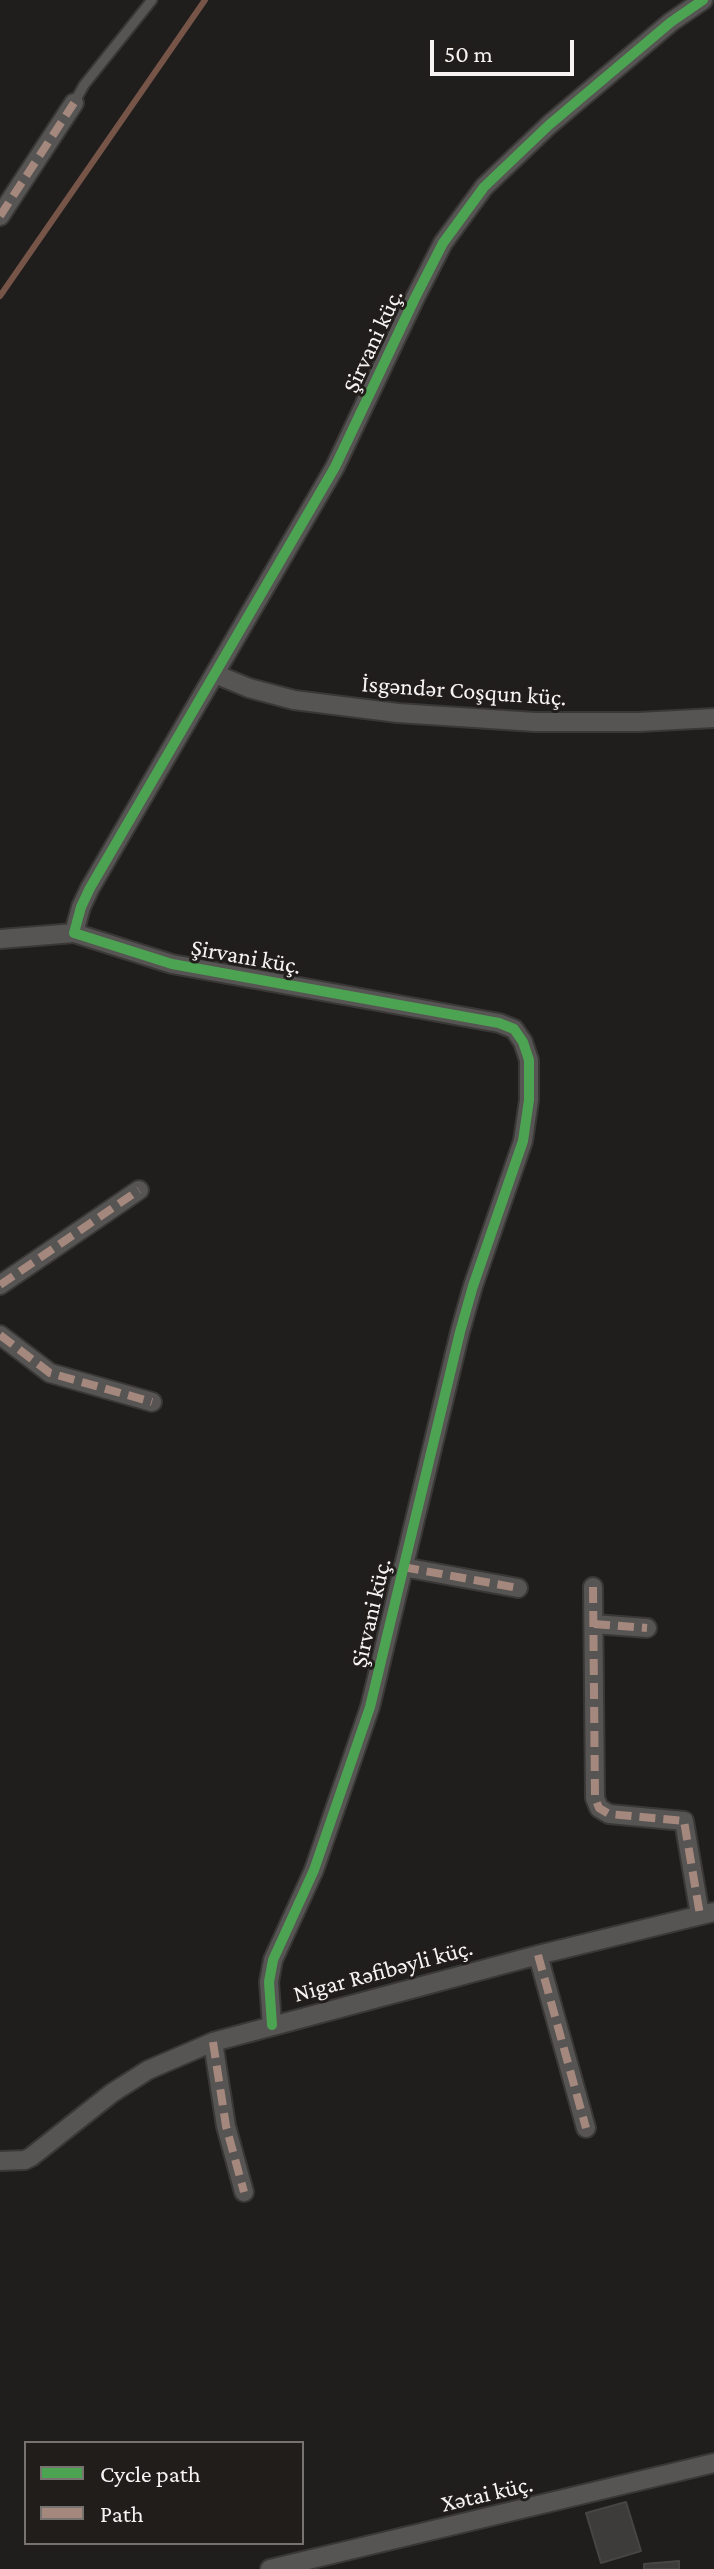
<!DOCTYPE html>
<html>
<head>
<meta charset="utf-8">
<style>
	body { margin:0 }
	#map { position:relative; width:714px; height:2569px; overflow:hidden; background:#201e1c; font-family:"Crimson Pro",serif }
	canvas { display:block }
	.legend { position:absolute; left:24px; top:2441px; width:280px; height:104px; box-sizing:border-box; background:#211d1b; border:2px solid #767371; margin:0; padding:10px 14px; list-style:none; font-size:24px; color:#f6f3f2 }
	.legend li { display:flex; align-items:center; gap:16px; height:40px }
	.legend b { width:40px; border:2px solid #767371 }
	.scale { position:absolute; left:430px; top:40px; width:144px; height:36px; box-sizing:border-box; border:4px solid #f6f3f2; border-top:0; padding-left:10px; font-size:24px; line-height:28px; white-space:nowrap; color:#f6f3f2; -webkit-text-stroke:6px #211d1b; paint-order:stroke }
</style>
</head>
<body>
<div id="map">
<canvas width="714" height="2569"></canvas>
<ul class="legend">
<li><b style="height:10px;background:#4ca352"></b>Cycle path</li>
<li><b style="height:10px;background:#a5887d"></b>Path</li>
</ul>
<div class="scale">50 m</div>
</div>
<script>
const g = document.querySelector('canvas').getContext('2d');
g.lineJoin = 'round';
function poly(rows) {
  const path = new Path2D();
  for (const r of rows) {
    path.moveTo(r[0], r[1]);
    for (let i = 2; i < r.length; i += 2) path.lineTo(r[i], r[i + 1]);
  }
  return path;
}
function strokePath(path, color, width, dash) {
  g.strokeStyle = color;
  g.lineWidth = width;
  g.lineCap = dash ? 'butt' : 'round';
  g.setLineDash(dash || []);
  g.stroke(path);
}
function fillPath(path, color) {
  g.fillStyle = color;
  g.fill(path, 'evenodd');
}
function write(font, color, halo, rows, align = 'center') {
  g.font = font + ' "Crimson Pro",serif';
  g.lineWidth = 6;
  g.setLineDash([]);
  g.textBaseline = 'middle';
  g.strokeStyle = halo;
  g.fillStyle = color;
  for (const [text, x, y, turn = 0] of rows) {
    g.save();
    g.translate(x, y);
    g.rotate((+turn || 0) * Math.PI / 180);
    g.textAlign = isNaN(turn) ? turn : align;
    if (halo) g.strokeText(text, 0, 0);
    g.fillText(text, 0, 0);
    g.restore();
  }
}
const stream = poly([
	[0,296,205,0]
]);
const building = poly([
	[626,2502,641,2551,601,2563,586,2513,626,2502],
	[679,2561,679,2569,644,2569,644,2564,679,2561]
]);
const service = poly([
	[74,103,84,85,152,0]
]);
const minor = poly([
	[0,216,74,103],
	[215,674,249,688,294,700,398,713,535,722,639,722,714,718],
	[0,939,74,933],
	[0,1285,139,1190],
	[0,1335,50,1373,152,1402],
	[403,1567,518,1588],
	[593,1587,595,1798,599,1808,609,1814,684,1821,700,1915],
	[594,1624,647,1628],
	[538,1955,586,2128],
	[272,2025,269,1982,273,1960,314,1870,370,1707,460,1332,473,1286,523,1141,529,1100,529,1060,523,1042,514,1029,499,1023,172,964,74,933,81,907,90,888,335,467,415,298,443,243,484,187,549,125,671,22,703,0],
	[213,2042,226,2126,244,2192],
	[0,2161,25,2160,31,2157,112,2093,148,2070,213,2042,538,1955,714,1912],
	[270,2569,714,2463]
]);
const quiet = poly([
	[0,216,74,103],
	[0,1285,139,1190],
	[0,1335,50,1373,152,1402],
	[403,1567,518,1588],
	[593,1587,595,1798,599,1808,609,1814,684,1821,700,1915],
	[594,1624,647,1628],
	[538,1955,586,2128],
	[213,2042,226,2126,244,2192]
]);
const cycleway = poly([
	[272,2025,269,1982,273,1960,314,1870,370,1707,460,1332,473,1286,523,1141,529,1100,529,1060,523,1042,514,1029,499,1023,172,964,74,933,81,907,90,888,335,467,415,298,443,243,484,187,549,125,671,22,703,0]
]);
const streetNames = [
	["Şirvani küç.",373,341,-65],
	["İsgəndər Coşqun küç.",464,691,4],
	["Şirvani küç.",246,957,10],
	["Şirvani küç.",371,1613,-77],
	["Nigar Rəfibəyli küç.",383,1971,-15],
	["Xətai küç.",487,2494,-13]
];
strokePath(stream, '#765548', 6);
fillPath(building, '#3e3c3a');
strokePath(building, '#474544', 2);
strokePath(service, '#393837', 13);
strokePath(minor, '#393837', 22);
strokePath(service, '#565553', 9);
strokePath(minor, '#565553', 18);
strokePath(quiet, '#a5887d', 8, [16, 8]);
strokePath(cycleway, '#4ca352', 10);
write('24px', '#f6f3f2', '#211d1b', streetNames);
</script>
</body>
</html>
